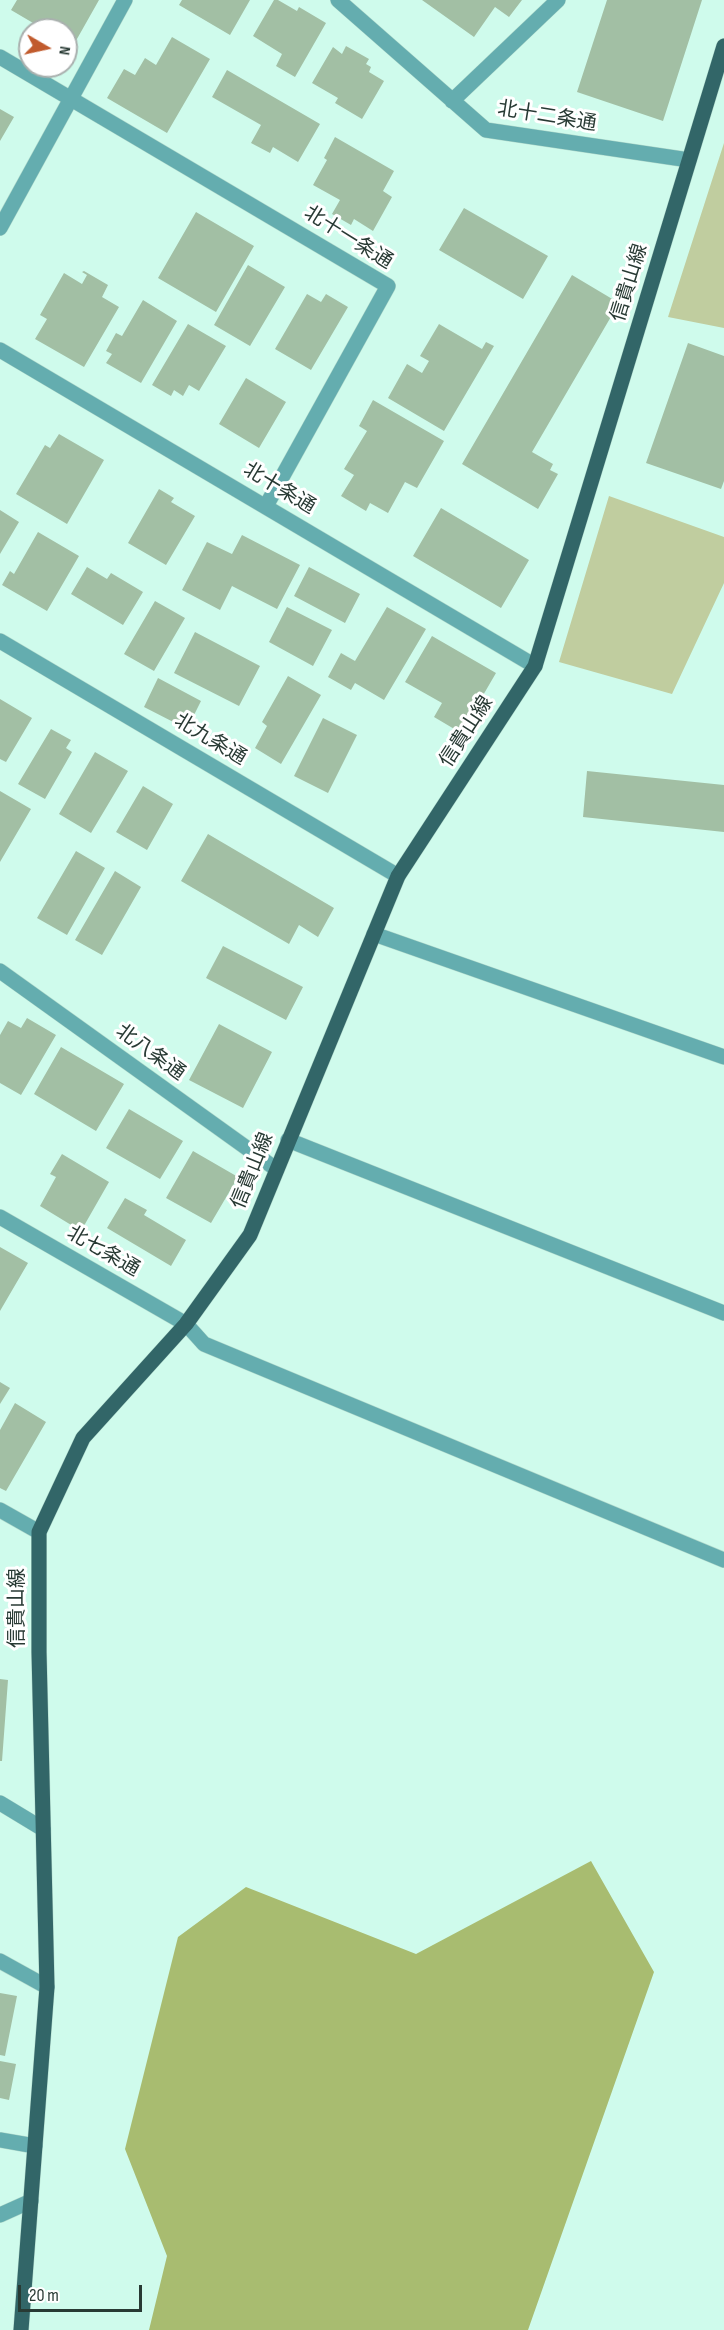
<!DOCTYPE html>
<html>
<head>
<meta charset="utf-8">
<style>
	body { margin:0 }
	#map { position:relative; width:724px; height:2330px; overflow:hidden; background:#cffbec; font-family:"Sofia Sans Condensed",sans-serif }
	canvas { display:block }
	.north { position:absolute; left:18px; top:18px; width:60px; height:60px; box-sizing:border-box; background:#fff; border:2px solid #a9b0ae; border-radius:50%; rotate:99deg; font-size:16px; font-weight:700; line-height:24px; text-align:center; color:#283a34 }
	.north::after { content:''; display:block; margin:auto; width:21px; height:27px; background:#c15b2d; clip-path:polygon(50% 0,100% 100%,50% 72%,0 100%) }
	.scale { position:absolute; left:18px; top:2285px; width:124px; height:27px; box-sizing:border-box; border:3px solid #283a34; border-top:0; padding-left:8px; font-size:18px; line-height:21px; white-space:nowrap; color:#283a34; -webkit-text-stroke:4px #fff; paint-order:stroke }
</style>
</head>
<body>
<div id="map">
<canvas width="724" height="2330"></canvas>
<div class="north">N</div>
<div class="scale">20 m</div>
</div>
<script>
const g = document.querySelector('canvas').getContext('2d');
g.lineJoin = 'round';
function fillPath(path, color) {
  g.fillStyle = color;
  g.fill(path, 'evenodd');
}
function poly(rows) {
  const path = new Path2D();
  for (const r of rows) {
    path.moveTo(r[0], r[1]);
    for (let i = 2; i < r.length; i += 2) path.lineTo(r[i], r[i + 1]);
  }
  return path;
}
function strokePath(path, color, width, dash) {
  g.strokeStyle = color;
  g.lineWidth = width;
  g.lineCap = dash ? 'butt' : 'round';
  g.setLineDash(dash || []);
  g.stroke(path);
}
function write(font, color, halo, rows, align = 'center') {
  g.font = font + ' "Sofia Sans Condensed","Noto Sans JP",sans-serif';
  g.lineWidth = 6;
  g.setLineDash([]);
  g.textBaseline = 'middle';
  g.strokeStyle = halo;
  g.fillStyle = color;
  for (const [text, x, y, turn = 0] of rows) {
    g.save();
    g.translate(x, y);
    g.rotate((+turn || 0) * Math.PI / 180);
    g.textAlign = isNaN(turn) ? turn : align;
    if (halo) g.strokeText(text, 0, 0);
    g.fillText(text, 0, 0);
    g.restore();
  }
}
const green = poly([
	[724,143,724,328,668,317],
	[609,496,724,537,724,583,672,694,559,662]
]);
const forest = poly([
	[591,1861,654,1972,528,2330,149,2330,167,2256,125,2149,178,1937,246,1887,416,1954]
]);
const building = poly([
	[17,0,99,0,73,46,66,42,66,30,45,30,11,10],
	[182,0,250,0,230,35,179,5],
	[274,0,278,0,297,11,299,7,326,23,295,77,276,66,282,54,253,36],
	[422,0,522,0,509,17,495,7,474,37],
	[607,0,702,0,663,121,577,92],
	[172,37,210,59,167,133,107,98,124,69,135,75,145,58,156,65],
	[346,46,369,59,366,64,371,67,369,72,384,81,362,119,335,103,338,98,312,83,333,47,342,54],
	[227,70,320,124,298,162,273,147,270,153,251,143,261,125,212,97],
	[0,109,14,117,0,141],
	[335,137,394,171,383,191,392,197,373,231,354,219,351,225,332,214,340,200,313,185,327,160,324,158],
	[464,208,548,256,523,299,439,250],
	[196,212,254,246,216,312,158,278],
	[248,265,285,287,250,346,214,325],
	[84,271,108,285,102,297,119,307,84,367,35,339,47,319,40,315,64,273,82,284,87,275,82,272],
	[572,275,619,303,532,452,553,464,550,470,558,474,538,509,462,464],
	[307,294,321,302,326,294,348,307,311,370,275,349],
	[143,300,177,321,141,383,106,363,112,354,106,351,116,333,122,336],
	[188,324,226,346,199,391,189,385,183,396,174,390,171,396,152,385],
	[439,324,482,349,486,342,494,346,444,431,388,398,407,364,422,373,429,361,420,356],
	[688,343,724,356,724,481,721,489,646,463],
	[246,378,286,402,259,448,219,424],
	[373,400,444,441,417,488,405,482,388,513,370,503,366,511,341,496,354,475,344,469,367,431,359,426],
	[59,434,104,460,67,524,16,494,45,445,50,448],
	[159,489,174,498,171,502,195,516,166,565,128,543],
	[441,508,529,560,501,608,413,556],
	[0,510,19,522,0,554],
	[38,532,79,556,47,611,2,585,10,571,14,574],
	[242,535,300,565,277,609,232,586,220,610,182,590,207,542,232,554],
	[87,567,107,579,111,573,143,592,123,625,71,594],
	[309,567,360,594,345,623,294,596],
	[155,601,185,618,154,671,124,654],
	[287,607,332,630,313,666,269,642],
	[387,607,426,629,384,700,355,683,351,690,328,677,341,653,355,661],
	[195,632,260,666,239,706,174,673],
	[432,636,496,673,461,733,434,717,442,703,405,682],
	[288,676,321,695,281,764,255,748,267,726,262,722],
	[158,678,201,701,187,729,144,707],
	[0,699,32,718,6,762,0,759],
	[323,718,357,735,328,793,294,776],
	[51,729,71,740,66,748,72,752,45,799,18,784],
	[95,752,128,771,91,833,59,814],
	[587,771,724,785,724,832,583,817],
	[143,786,173,804,147,850,116,832],
	[0,791,31,809,0,862],
	[208,834,334,908,318,937,299,925,289,944,181,881],
	[76,851,105,868,67,935,37,918],
	[115,871,141,887,102,955,75,940],
	[223,946,303,987,286,1020,206,978],
	[27,1018,56,1035,21,1095,0,1083,0,1035,8,1021,21,1028],
	[219,1024,272,1052,243,1108,189,1080],
	[61,1047,124,1084,96,1131,34,1094],
	[129,1109,183,1141,160,1179,106,1148],
	[193,1151,238,1177,211,1223,166,1198],
	[62,1154,109,1182,81,1231,40,1206,56,1177,50,1174],
	[125,1198,147,1210,144,1215,186,1240,171,1266,107,1228],
	[0,1247,28,1263,0,1311],
	[0,1382,10,1388,0,1404],
	[15,1403,46,1422,6,1491,0,1488,0,1430],
	[0,1679,8,1680,2,1761,0,1761],
	[0,1993,17,1996,5,2056,0,2055],
	[0,2061,16,2064,9,2100,0,2098]
]);
const minor = poly([
	[338,0,486,130,689,160],
	[0,57,388,286,266,506],
	[452,101,558,0],
	[0,228,125,0],
	[0,350,535,666],
	[0,641,398,876],
	[374,934,724,1057],
	[0,971,276,1169],
	[288,1140,724,1313],
	[0,1217,186,1324,204,1344,724,1560],
	[0,1510,39,1532],
	[0,1803,43,1829],
	[0,1961,47,1987],
	[0,2140,35,2146],
	[0,2215,31,2201]
]);
const major = poly([
	[21,2330,47,1987,39,1652,39,1532,83,1438,186,1324,250,1235,398,876,535,666,724,46]
]);
const streetNames = [
	["北十二条通",547,117,9],
	["北十一条通",348,238,32],
	["信貴山線",630,283,-73],
	["北十条通",279,489,31],
	["信貴山線",467,732,-57],
	["北九条通",210,740,31],
	["北八条通",150,1053,36],
	["信貴山線",253,1171,-68],
	["北七条通",103,1252,30],
	["信貴山線",18,1608,-90]
];
fillPath(green, '#c0cd9f');
fillPath(forest, '#a8bc70');
fillPath(building, '#a2bfa4');
strokePath(minor, '#b1d8cb', 16);
strokePath(major, '#b1d8cb', 16);
strokePath(minor, '#64adaf', 15);
strokePath(major, '#326668', 15);
write('20px', '#283a34', '#fff', streetNames);
</script>
</body>
</html>
